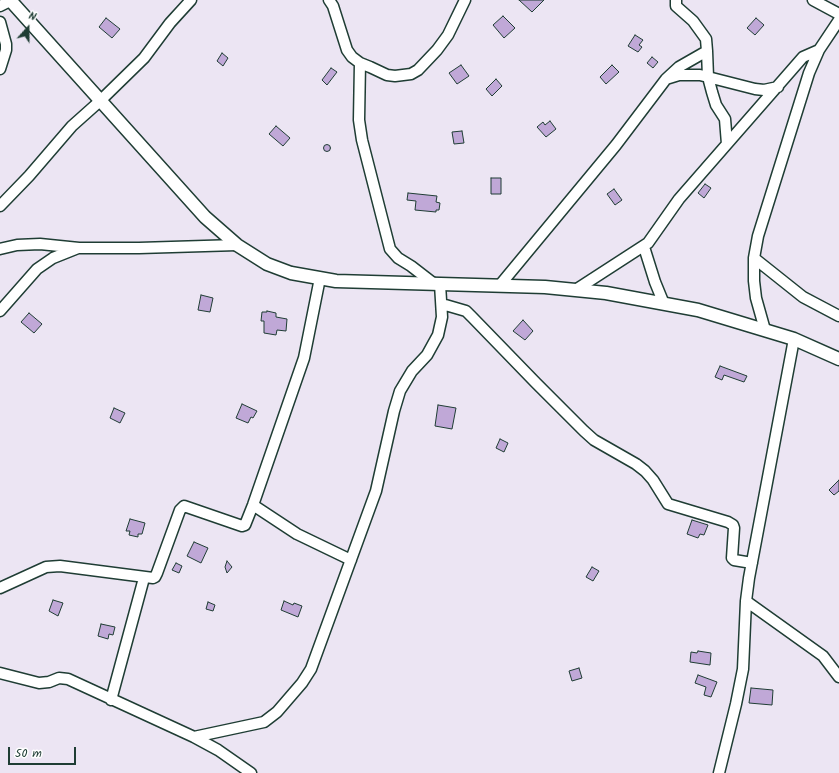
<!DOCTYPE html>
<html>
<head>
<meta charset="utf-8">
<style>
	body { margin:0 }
	#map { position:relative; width:839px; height:773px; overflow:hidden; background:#ece5f3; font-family:Kalam,sans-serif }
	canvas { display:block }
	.north { position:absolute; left:8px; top:8px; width:40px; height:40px; -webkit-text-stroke:3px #fff; paint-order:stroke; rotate:21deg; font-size:11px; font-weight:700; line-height:16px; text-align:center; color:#1f3d34 }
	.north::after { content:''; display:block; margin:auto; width:14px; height:18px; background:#1f3d34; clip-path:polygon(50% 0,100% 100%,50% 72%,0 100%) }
	.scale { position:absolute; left:8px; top:747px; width:68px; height:18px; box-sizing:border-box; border:2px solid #1f3d34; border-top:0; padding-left:5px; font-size:12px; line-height:14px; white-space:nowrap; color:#1f3d34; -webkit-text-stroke:3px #fff; paint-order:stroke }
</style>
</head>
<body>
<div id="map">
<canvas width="839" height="773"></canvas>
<div class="north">N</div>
<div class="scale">50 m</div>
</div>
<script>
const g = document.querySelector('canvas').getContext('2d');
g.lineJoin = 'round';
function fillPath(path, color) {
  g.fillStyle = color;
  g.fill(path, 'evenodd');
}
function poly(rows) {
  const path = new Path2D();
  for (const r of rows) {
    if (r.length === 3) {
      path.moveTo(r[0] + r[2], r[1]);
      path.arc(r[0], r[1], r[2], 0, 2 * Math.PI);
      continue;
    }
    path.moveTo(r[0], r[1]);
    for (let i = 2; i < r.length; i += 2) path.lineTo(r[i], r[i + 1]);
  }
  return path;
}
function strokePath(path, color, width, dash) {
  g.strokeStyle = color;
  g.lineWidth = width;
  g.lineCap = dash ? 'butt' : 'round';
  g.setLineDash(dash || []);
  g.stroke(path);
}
const building = poly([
	[519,0,544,0,532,12,519,0],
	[503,16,515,28,504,38,493,25,503,16],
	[106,18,120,29,112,38,99,27,106,18],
	[756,18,764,25,755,35,747,28,756,18],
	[635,35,643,40,639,45,642,47,638,52,628,46,635,35],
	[222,53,228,58,223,66,217,61,222,53],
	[652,57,658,62,653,68,647,63,652,57],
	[461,65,469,76,457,84,449,73,461,65],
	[612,65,619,72,606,84,600,77,612,65],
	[331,68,337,72,327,85,322,80,331,68],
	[496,79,502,86,492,96,486,89,496,79],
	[550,121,556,129,546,137,537,127,543,122,545,125,550,121],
	[276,126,290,138,283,146,269,134,276,126],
	[462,131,464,143,454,144,452,132,462,131],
	[327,148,3.5],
	[491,178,501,178,501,194,491,194,491,178],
	[705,184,711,188,704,198,698,193,705,184],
	[614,189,622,200,615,205,607,194,614,189],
	[408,193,437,196,436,202,440,203,439,210,436,210,436,212,415,210,416,201,407,200,408,193],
	[201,295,213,298,210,312,198,310,201,295],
	[267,311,276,313,276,317,287,319,286,331,277,330,276,335,264,333,264,321,261,321,262,312,267,312,267,311],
	[29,313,42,324,34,333,21,322,29,313],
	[523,320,533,331,525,340,513,331,523,320],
	[720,366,747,376,744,382,724,375,722,380,715,377,720,366],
	[242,404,257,411,253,418,251,417,248,423,236,418,242,404],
	[438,405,456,408,452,429,435,426,438,405],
	[114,408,125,413,120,423,110,418,114,408],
	[500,439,508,443,504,452,496,448,500,439],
	[839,480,839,491,834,495,829,490,839,480],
	[130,519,145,523,142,534,138,534,138,537,129,535,130,531,126,531,130,519],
	[692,520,708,525,704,535,700,534,698,538,687,534,692,520],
	[194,542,208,548,201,563,187,556,194,542],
	[227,561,232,567,227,573,225,567,227,561],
	[176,563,182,566,179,573,172,570,176,563],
	[592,567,599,571,593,581,586,577,592,567],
	[53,600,63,603,58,616,49,611,53,600],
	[284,601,293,605,294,603,302,606,298,617,281,610,284,601],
	[208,602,215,605,213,611,206,609,208,602],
	[101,624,115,627,113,635,109,634,108,639,98,636,101,624],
	[698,651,711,653,710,665,690,662,691,652,697,653,698,651],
	[579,668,582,678,572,681,569,671,579,668],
	[698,675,717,682,711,697,704,695,706,687,695,683,698,675],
	[751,688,773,690,772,705,749,703,751,688]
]);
const minor = poly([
	[329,0,333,6,347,50,352,57,360,63,370,67,387,75,395,76,411,74,418,70,437,50,448,35,465,0],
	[676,0,676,6,693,21,706,39,707,51],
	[813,0,839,14],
	[0,6,10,1],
	[0,22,6,44,6,50,0,69],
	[360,63,359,120,362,140,390,249,398,258,411,266,433,283],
	[666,79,679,75,700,75,755,89,764,90,778,87],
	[0,206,29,176,72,126,100,101,144,58,170,23,191,0],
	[644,247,655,282,664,304],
	[0,249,17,245,40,244,79,248,139,248,237,245],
	[754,258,803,297,839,316],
	[500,285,616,145,666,79,679,67,707,51,708,77,712,92,716,105,725,119,727,144,803,57,819,50],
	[577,289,648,243,679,199,727,144],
	[442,304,466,311,472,317,536,383,584,431,594,440,636,464,645,471,653,480,668,504,728,522,733,525,734,528,732,558,734,560,752,563],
	[0,311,37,269,53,258,78,248],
	[765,330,756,298,754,281,754,258,758,236,809,73,819,50,839,20],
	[794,339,749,578,746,601,823,656,839,677],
	[253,505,297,534,351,560],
	[0,588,46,567,60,566,153,578,155,577,157,573,180,510,184,506,242,526,245,525,253,505,304,358,320,278],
	[0,673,39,683,49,682,59,678,68,679,194,737,218,750,251,773],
	[111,700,144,578],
	[194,737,264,722,277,712,302,683,311,669,376,491,394,411,400,391,412,371,427,355,438,335,442,317,440,284],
	[719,773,736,704,743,669,746,601]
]);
const tertiary = poly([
	[10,0,205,217,237,245,267,264,291,273,336,281,545,287,606,293,698,310,794,339,839,359]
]);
fillPath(building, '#c0a8d7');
strokePath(building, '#1f3d34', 1);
strokePath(minor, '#1f3d34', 13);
strokePath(tertiary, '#1f3d34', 15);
strokePath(minor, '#fff', 10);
strokePath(tertiary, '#fff', 12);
</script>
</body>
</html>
